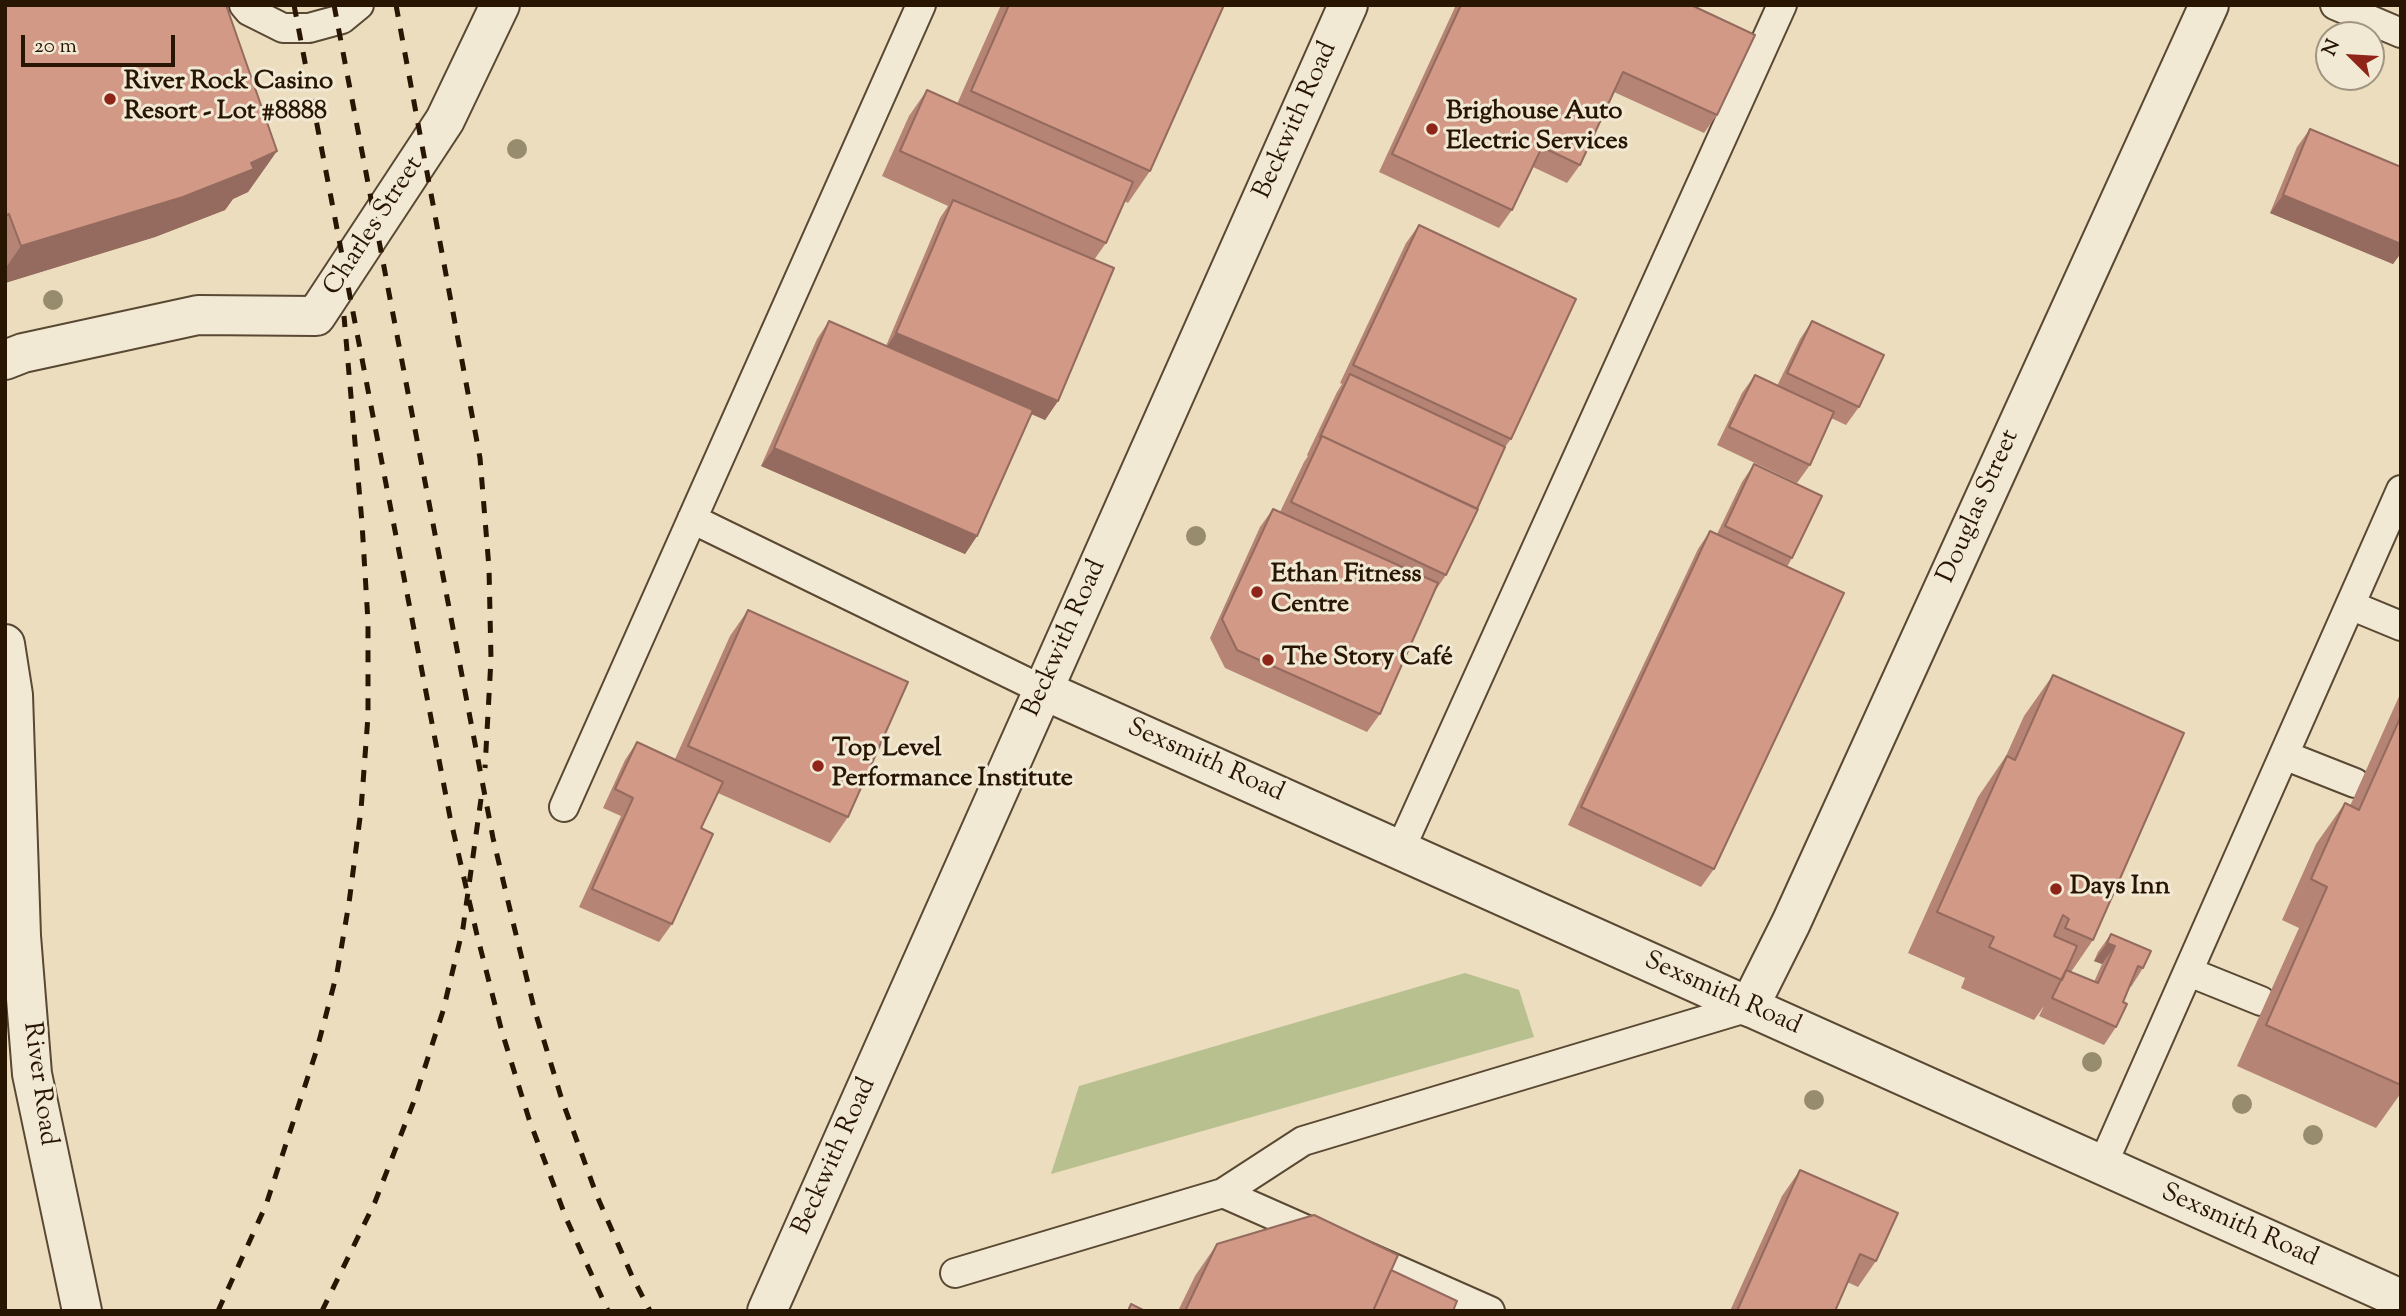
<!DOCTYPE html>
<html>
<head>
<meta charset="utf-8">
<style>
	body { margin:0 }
	#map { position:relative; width:2406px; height:1316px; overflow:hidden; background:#ebddbe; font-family:"Sorts Mill Goudy",serif }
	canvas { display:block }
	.frame { position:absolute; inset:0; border:7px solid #281603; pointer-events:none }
	.north { position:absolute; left:2315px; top:21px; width:70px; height:70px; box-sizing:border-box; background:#f2e9d5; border:2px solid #a19581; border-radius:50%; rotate:294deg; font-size:19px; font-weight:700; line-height:28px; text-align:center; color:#281603 }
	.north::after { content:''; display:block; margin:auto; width:24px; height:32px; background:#8f2418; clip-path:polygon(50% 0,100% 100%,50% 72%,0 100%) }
	.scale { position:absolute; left:21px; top:35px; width:154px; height:32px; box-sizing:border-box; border:4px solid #281603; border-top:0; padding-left:9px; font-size:21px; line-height:24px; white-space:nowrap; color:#281603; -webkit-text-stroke:5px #f2e9d5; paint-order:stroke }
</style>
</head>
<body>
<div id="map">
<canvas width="2406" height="1316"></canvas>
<div class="frame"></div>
<div class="north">N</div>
<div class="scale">20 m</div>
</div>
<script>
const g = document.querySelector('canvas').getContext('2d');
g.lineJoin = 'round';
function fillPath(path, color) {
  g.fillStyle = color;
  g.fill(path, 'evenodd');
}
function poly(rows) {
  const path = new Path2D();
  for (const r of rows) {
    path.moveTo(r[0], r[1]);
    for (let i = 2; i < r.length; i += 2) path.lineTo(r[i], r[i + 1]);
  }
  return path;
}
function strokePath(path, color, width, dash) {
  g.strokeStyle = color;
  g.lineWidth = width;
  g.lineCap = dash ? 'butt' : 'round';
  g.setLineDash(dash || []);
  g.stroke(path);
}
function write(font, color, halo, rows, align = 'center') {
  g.font = font + ' "Sorts Mill Goudy",serif';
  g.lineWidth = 6;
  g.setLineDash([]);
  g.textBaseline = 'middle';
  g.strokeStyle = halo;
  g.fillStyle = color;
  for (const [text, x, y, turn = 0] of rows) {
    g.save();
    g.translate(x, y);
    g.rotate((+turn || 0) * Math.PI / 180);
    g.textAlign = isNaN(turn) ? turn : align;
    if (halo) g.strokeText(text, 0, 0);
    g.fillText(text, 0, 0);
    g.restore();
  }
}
const green = poly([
	[1465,973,1519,990,1534,1037,1051,1174,1079,1086]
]);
const service = poly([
	[244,5,249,11,283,28,309,28,342,19,359,5],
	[2335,5,2401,33],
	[692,519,1043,690],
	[2350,605,2401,626],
	[2284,755,2355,783],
	[564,807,921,5],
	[1400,850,1782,5],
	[2189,972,2261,1001],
	[2102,1166,2401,490],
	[1223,1193,1490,1311],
	[955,1273,1223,1193,1303,1141,1749,1007]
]);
const minor = poly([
	[5,360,23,353,198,315,316,316,445,120,500,5],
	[1749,1007,1791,923,2209,5]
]);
const tertiary = poly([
	[5,644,13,695,21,936,32,1074,82,1311],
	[1043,690,2401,1299],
	[767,1311,1348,5]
]);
const rail = poly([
	[294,5,450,817,477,935,502,1032,529,1119,566,1218,608,1311],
	[334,5,493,838,512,918,534,1008,562,1100,597,1196,632,1276,650,1311],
	[396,5,480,458,489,568,491,659,485,768],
	[218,1311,266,1205,317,1049,337,973,349,903,361,810,368,716,368,622,362,523,344,316],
	[322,1311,375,1202,414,1101,443,1011,463,928,481,799]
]);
const trees = [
	[517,149],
	[53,300],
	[1196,536],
	[2092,1062],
	[1814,1100],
	[2242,1104],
	[2313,1135]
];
const wall = poly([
	[5,5,277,151,248,192,233,199,225,210,155,237,5,283],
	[1001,5,1224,5,1150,171,1128,203,1124,201,1106,243,1094,260,1058,401,1045,420,1031,413,977,536,965,554,761,466,817,339,829,321,886,346,940,218,948,206,882,176,909,116,927,90,957,104],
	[1456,5,1691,5,1717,115,1704,133,1614,92,1580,165,1567,183,1533,167,1512,210,1499,228,1379,172],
	[2310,129,2401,167,2401,253,2393,264,2270,213,2297,147],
	[1419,225,1511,439,1505,447,1446,575,1433,594,1380,714,1367,732,1225,668,1210,638,1260,527,1273,509,1280,512,1304,462,1308,456,1307,455,1337,392,1342,384,1340,383,1406,243],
	[1812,321,1859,407,1846,425,1831,418,1810,465,1797,483,1717,445,1742,393,1755,375,1777,386,1800,339],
	[1754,464,1792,558,1787,567,1714,869,1701,887,1568,825,1698,549,1710,531,1717,534,1742,482],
	[748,610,848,817,830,843,718,793,701,828,672,924,659,942,579,907,621,816,603,808,625,760,637,742,675,759,730,636],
	[2053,675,2093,940,2071,972,2094,982,2102,964,2094,961,2098,952,2111,934,2143,968,2131,987,2130,986,2123,1002,2116,1027,2104,1045,2039,1016,2044,1006,2034,1020,1961,988,1965,978,1908,953,1978,797,2006,756,2024,716],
	[2401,692,2401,1093,2376,1128,2237,1066,2299,928,2282,920,2316,844,2345,803,2350,806],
	[1800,1170,1876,1261,1858,1287,1847,1282,1835,1311,1730,1311,1782,1196],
	[1217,1244,1391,1270,1453,1311,1178,1311,1195,1276]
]);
const shadedWall = poly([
	[277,151,248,192,233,199,225,210,155,237,5,283,5,269,21,246,251,163],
	[2283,195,2401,244,2401,253,2393,264,2270,213],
	[896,333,1058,401,1045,420,884,351],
	[774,448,977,536,965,554,761,466],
	[2107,943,2115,946,2102,964,2094,961]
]);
const building = poly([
	[5,5,226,5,277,151,251,163,254,169,183,197,21,246,9,214,5,216,5,5],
	[1009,5,1224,5,1150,171,971,91,1009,5],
	[1461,5,1691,5,1755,35,1717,115,1623,72,1580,165,1542,147,1512,210,1392,154,1461,5],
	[927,90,1133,182,1106,243,900,151,927,90],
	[2310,129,2401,167,2401,244,2283,195,2310,129],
	[953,200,1114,268,1058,401,896,333,953,200],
	[1419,225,1576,299,1511,439,1353,365,1419,225],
	[829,321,1033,410,977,536,774,448,829,321],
	[1812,321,1884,355,1859,407,1787,373,1812,321],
	[1350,374,1505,447,1477,509,1322,436,1321,438,1320,437,1350,374],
	[1755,375,1834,412,1810,465,1729,427,1755,375],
	[1322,436,1478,509,1446,575,1291,502,1322,436],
	[1754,464,1822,496,1792,558,1725,526,1754,464],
	[1273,509,1438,583,1380,714,1237,650,1222,619,1273,509],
	[1710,531,1844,593,1714,869,1581,807,1710,531],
	[748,610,908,682,848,817,688,746,748,610],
	[2053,675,2184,733,2093,940,2065,928,2069,919,2063,915,2054,936,2077,946,2062,980,1989,947,1994,937,1937,912,2007,756,2015,760,2053,675],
	[2401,716,2401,1085,2266,1025,2327,887,2311,879,2345,803,2359,810,2401,716],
	[637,742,723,782,701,828,713,834,672,924,592,889,633,798,615,789,637,742],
	[2111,934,2151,951,2143,968,2138,966,2123,1002,2127,1004,2116,1027,2052,998,2066,970,2098,983,2115,946,2107,943,2111,934],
	[1800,1170,1898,1213,1876,1261,1860,1254,1835,1311,1737,1311,1800,1170],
	[1314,1215,1398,1255,1373,1311,1185,1311,1217,1244,1314,1215],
	[1391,1270,1457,1301,1453,1311,1373,1311,1391,1270],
	[1131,1304,1145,1311,1128,1311,1131,1304]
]);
const markers = [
	[110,99,7,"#8f2418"],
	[1432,129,7,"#8f2418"],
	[1257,592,7,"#8f2418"],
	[1268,660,7,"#8f2418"],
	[818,766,7,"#8f2418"],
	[2056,889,7,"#8f2418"]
];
const poiNames = [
	["River Rock Casino",124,84],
	["Resort - Lot #8888",124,114],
	["Brighouse Auto",1446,114],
	["Electric Services",1446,144],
	["Ethan Fitness",1271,577],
	["Centre",1271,607],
	["The Story Café",1282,660],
	["Top Level",832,751],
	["Performance Institute",832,781],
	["Days Inn",2070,889]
];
const streetNames = [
	["Beckwith Road",1297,121,-66],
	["Charles Street",375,227,-57],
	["Douglas Street",1980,507,-66],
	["Beckwith Road",1066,639,-66],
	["Sexsmith Road",1205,762,24],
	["Sexsmith Road",1722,995,24],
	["River Road",38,1084,82],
	["Beckwith Road",836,1157,-66],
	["Sexsmith Road",2239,1227,24]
];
fillPath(green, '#b9c090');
strokePath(service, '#594832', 32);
strokePath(minor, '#594832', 42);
strokePath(tertiary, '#594832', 42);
strokePath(service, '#f2e9d5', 28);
strokePath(minor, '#f2e9d5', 38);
strokePath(tertiary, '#f2e9d5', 38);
strokePath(rail, '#281603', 5, [12, 12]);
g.fillStyle = '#988c6e';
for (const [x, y] of trees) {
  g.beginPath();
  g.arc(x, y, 10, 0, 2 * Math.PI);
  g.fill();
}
fillPath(wall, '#b58474');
fillPath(shadedWall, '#946b5e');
fillPath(building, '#d39987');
strokePath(building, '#946b5e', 2);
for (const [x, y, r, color] of markers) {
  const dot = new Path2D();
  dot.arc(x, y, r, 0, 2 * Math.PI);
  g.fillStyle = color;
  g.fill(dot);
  strokePath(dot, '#f2e9d5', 2.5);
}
write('bold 26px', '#281603', '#f2e9d5', poiNames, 'left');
write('26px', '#281603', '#f2e9d5', streetNames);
</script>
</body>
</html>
